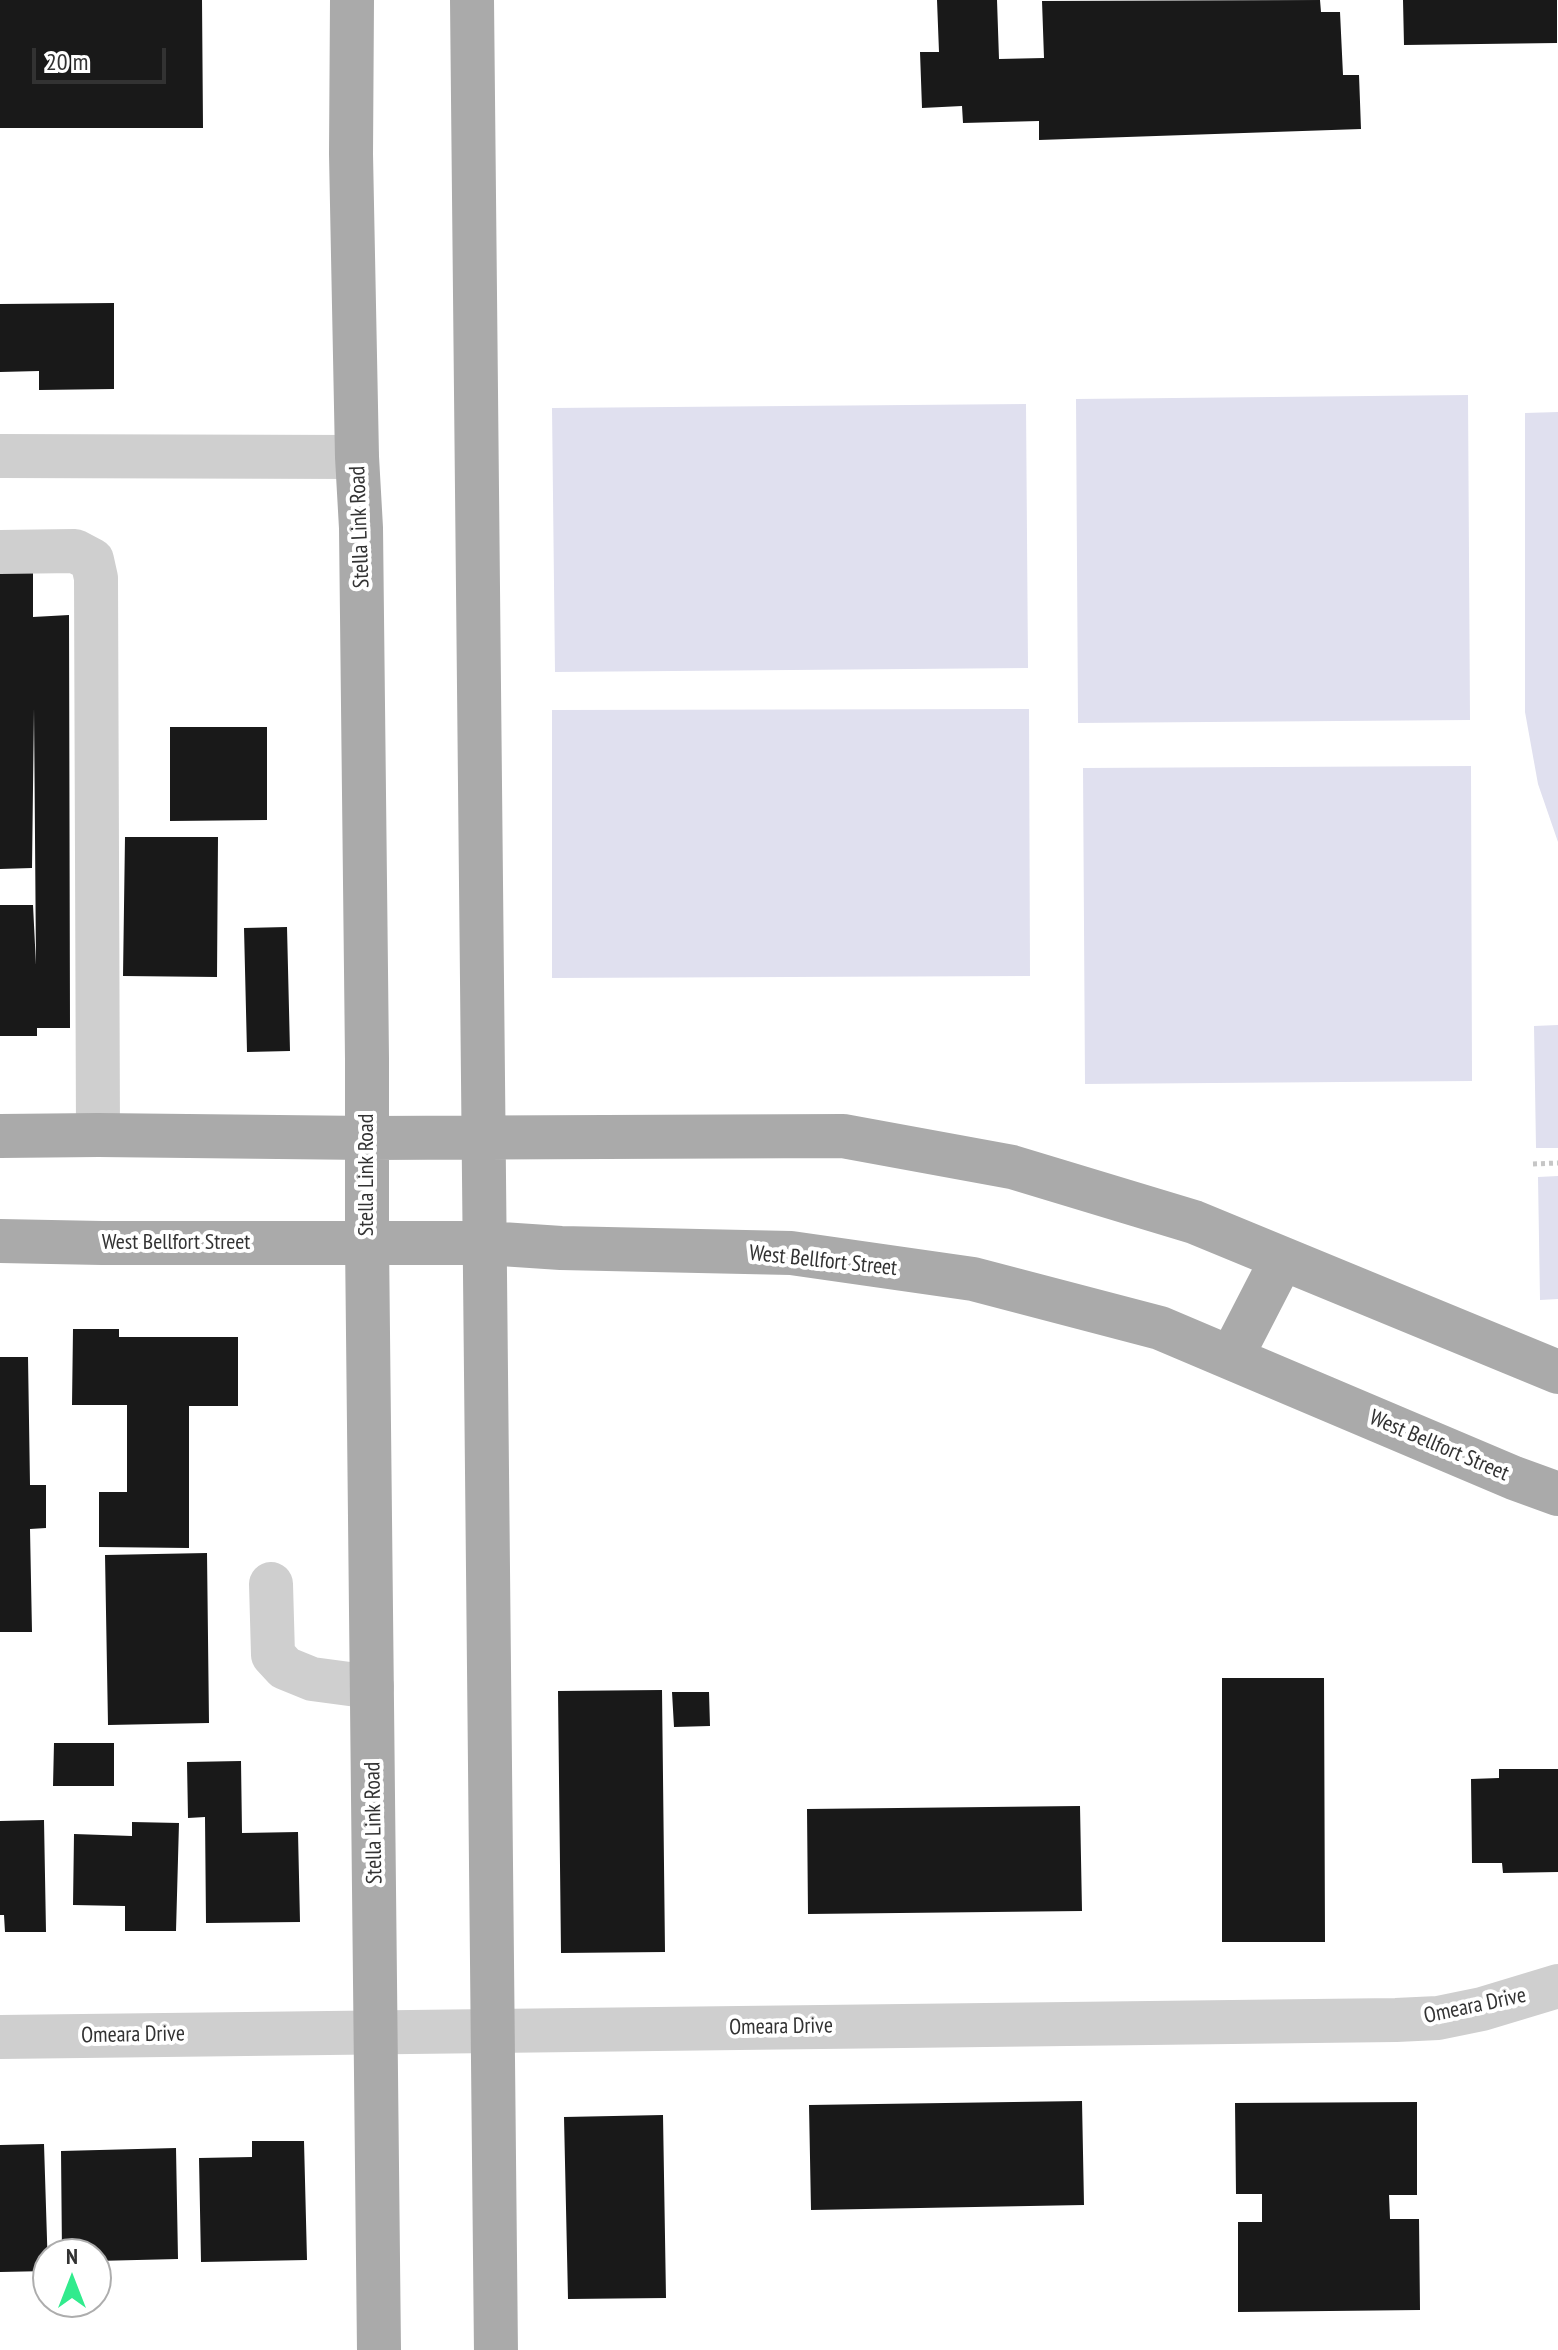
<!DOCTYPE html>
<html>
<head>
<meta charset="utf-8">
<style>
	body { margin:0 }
	#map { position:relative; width:1558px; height:2350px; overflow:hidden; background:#fff; font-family:"PT Sans Narrow",sans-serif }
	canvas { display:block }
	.north { position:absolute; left:32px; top:2238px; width:80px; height:80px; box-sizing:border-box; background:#fff; border:2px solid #adadad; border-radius:50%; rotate:0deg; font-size:22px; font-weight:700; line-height:32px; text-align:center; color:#323232 }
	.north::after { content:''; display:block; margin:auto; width:28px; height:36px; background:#31eb8d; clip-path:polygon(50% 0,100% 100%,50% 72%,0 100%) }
	.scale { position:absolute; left:32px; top:48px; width:134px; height:36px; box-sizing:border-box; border:4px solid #323232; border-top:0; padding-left:10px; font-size:24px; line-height:28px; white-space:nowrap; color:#323232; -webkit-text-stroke:6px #fff; paint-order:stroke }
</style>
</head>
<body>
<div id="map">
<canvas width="1558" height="2350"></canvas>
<div class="north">N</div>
<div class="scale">20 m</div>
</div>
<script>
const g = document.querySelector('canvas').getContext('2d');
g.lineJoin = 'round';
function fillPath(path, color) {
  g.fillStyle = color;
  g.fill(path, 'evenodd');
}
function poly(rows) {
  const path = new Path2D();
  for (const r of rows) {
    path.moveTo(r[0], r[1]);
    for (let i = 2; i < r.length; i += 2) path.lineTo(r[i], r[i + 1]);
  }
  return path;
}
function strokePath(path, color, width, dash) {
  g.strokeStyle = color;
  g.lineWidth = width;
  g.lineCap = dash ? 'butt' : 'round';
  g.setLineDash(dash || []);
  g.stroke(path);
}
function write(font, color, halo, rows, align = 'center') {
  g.font = font + ' "PT Sans Narrow",sans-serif';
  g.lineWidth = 8;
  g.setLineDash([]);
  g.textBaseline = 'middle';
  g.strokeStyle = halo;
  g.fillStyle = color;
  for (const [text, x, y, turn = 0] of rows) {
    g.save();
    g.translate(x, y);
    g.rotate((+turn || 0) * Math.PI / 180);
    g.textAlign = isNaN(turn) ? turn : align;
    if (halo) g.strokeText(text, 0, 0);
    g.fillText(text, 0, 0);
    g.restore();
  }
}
const green = poly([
	[1468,395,1470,720,1078,723,1076,399],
	[1026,404,1028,668,555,672,552,408],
	[1558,412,1558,842,1538,784,1525,712,1525,413],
	[1029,709,1030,976,552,978,552,710],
	[1471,766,1472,1081,1085,1084,1083,768],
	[1558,1025,1558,1148,1536,1148,1534,1026],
	[1558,1176,1558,1299,1540,1300,1538,1177]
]);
const building = poly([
	[0,0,202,0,203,128,0,128],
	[937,0,997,0,999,59,1044,58,1042,1,1320,0,1321,12,1340,12,1343,75,1359,75,1361,129,1039,140,1039,121,963,123,962,106,922,108,920,52,939,52],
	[1403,0,1557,0,1557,43,1404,45],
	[114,303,114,389,39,390,39,371,0,372,0,304],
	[0,572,33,572,33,617,69,615,70,1028,37,1028,37,1036,0,1036,0,905,33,905,36,965,34,708,32,868,0,869],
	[170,727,267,727,267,820,170,821],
	[125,837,218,837,217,977,123,976],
	[287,927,290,1051,247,1052,244,928],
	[73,1329,119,1329,119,1337,238,1337,238,1406,189,1406,189,1548,99,1547,99,1492,127,1492,127,1405,72,1405],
	[0,1357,28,1357,30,1485,46,1485,46,1528,30,1529,32,1632,0,1632],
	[207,1553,209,1723,108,1725,105,1555],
	[1222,1678,1324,1678,1325,1942,1222,1942],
	[662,1690,665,1952,561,1953,558,1691],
	[672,1692,709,1692,710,1726,674,1727],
	[54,1743,114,1743,114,1786,53,1786],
	[241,1761,242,1833,298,1832,300,1922,206,1923,205,1817,188,1818,187,1762],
	[1499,1769,1558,1769,1558,1872,1503,1873,1502,1863,1472,1863,1471,1779,1499,1778],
	[1080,1806,1082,1911,808,1914,807,1809],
	[44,1820,46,1932,5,1932,4,1915,0,1915,0,1821],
	[132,1822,179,1823,176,1931,125,1931,125,1906,73,1905,74,1834,132,1836],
	[1082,2101,1084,2205,811,2210,809,2105],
	[1417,2102,1417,2195,1389,2195,1390,2219,1419,2219,1420,2310,1238,2312,1238,2222,1262,2222,1262,2194,1236,2194,1235,2103],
	[663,2115,666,2298,568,2299,564,2117],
	[252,2141,304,2141,307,2260,201,2262,199,2158,252,2157],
	[44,2144,48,2271,0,2272,0,2145],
	[176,2148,178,2259,96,2261,96,2254,62,2254,61,2151]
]);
const path = poly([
	[1533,1164,1558,1163]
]);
const minor = poly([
	[0,456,357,457],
	[0,552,75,551,92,560,96,578,98,1135],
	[271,1584,273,1655,285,1668,312,1679,372,1687],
	[0,2037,1396,2020,1438,2018,1482,2009,1558,1986]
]);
const major = poly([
	[352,0,351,154,357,457,361,528,367,1059,367,1241,379,2350],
	[472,0,496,2350],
	[0,1136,98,1135,368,1138,843,1136,1012,1167,1194,1222,1558,1372],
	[0,1241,102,1243,486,1243,561,1248,791,1253,973,1279,1160,1328,1514,1478,1558,1494],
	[1231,1358,1282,1259]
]);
const streetNames = [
	["Stella Link Road",360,527,-92],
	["Stella Link Road",367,1175,-90],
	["West Bellfort Street",176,1243],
	["West Bellfort Street",823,1261,6],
	["West Bellfort Street",1439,1446,23],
	["Stella Link Road",374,1823,-91],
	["Omeara Drive",1475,2006,-12],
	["Omeara Drive",781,2027,-1],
	["Omeara Drive",133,2035,-1]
];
fillPath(green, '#e0e0ef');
fillPath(building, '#191919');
strokePath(path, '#c6c6c6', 5, [4, 4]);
strokePath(minor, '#cfcfcf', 44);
strokePath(major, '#aaa', 44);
write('22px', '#323232', '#fff', streetNames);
</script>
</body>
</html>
